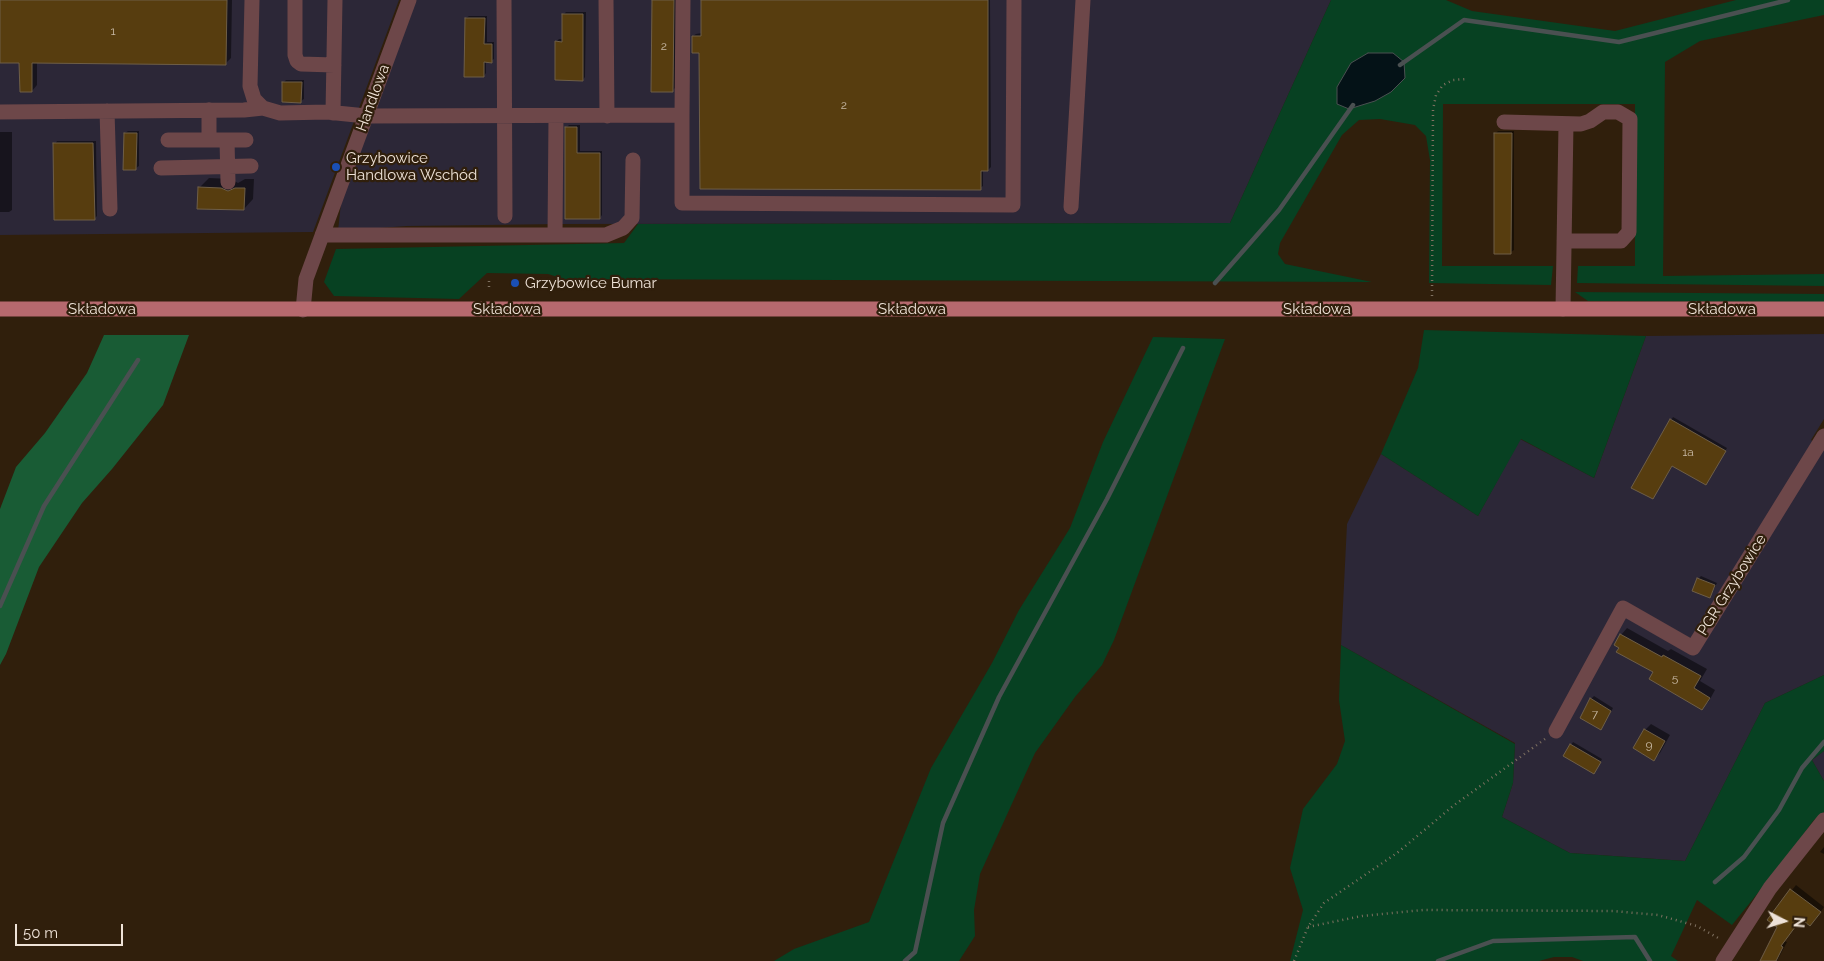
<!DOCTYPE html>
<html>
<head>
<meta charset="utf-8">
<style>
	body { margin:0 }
	#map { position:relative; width:1824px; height:961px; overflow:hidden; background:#301f0c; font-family:Raleway,sans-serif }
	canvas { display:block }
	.north { position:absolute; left:1759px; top:896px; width:50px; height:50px; -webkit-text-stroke:4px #301f0c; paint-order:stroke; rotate:95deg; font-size:14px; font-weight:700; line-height:20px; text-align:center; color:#eee2d7 }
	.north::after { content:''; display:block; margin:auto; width:18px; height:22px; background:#eee2d7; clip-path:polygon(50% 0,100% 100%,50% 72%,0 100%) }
	.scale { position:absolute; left:15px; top:924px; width:108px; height:22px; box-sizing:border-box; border:2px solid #eee2d7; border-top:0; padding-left:6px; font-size:15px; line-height:18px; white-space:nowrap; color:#eee2d7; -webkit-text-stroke:4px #301f0c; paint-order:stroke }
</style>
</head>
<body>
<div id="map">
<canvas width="1824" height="961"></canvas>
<div class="north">N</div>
<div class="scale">50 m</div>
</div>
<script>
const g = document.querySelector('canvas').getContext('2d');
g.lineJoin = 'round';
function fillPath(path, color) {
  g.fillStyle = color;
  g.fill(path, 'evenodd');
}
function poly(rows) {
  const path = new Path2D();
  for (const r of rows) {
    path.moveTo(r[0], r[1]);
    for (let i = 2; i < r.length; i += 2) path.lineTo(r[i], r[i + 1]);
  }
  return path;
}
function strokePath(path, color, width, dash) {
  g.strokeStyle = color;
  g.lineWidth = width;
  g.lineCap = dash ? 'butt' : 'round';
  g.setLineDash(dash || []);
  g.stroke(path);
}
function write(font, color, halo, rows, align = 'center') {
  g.font = font + ' Raleway,sans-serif';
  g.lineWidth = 4.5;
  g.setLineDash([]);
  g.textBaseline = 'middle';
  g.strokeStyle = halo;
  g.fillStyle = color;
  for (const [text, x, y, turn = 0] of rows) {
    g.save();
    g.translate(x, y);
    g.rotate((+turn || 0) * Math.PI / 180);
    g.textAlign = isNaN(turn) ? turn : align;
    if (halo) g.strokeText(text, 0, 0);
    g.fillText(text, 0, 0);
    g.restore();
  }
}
const industrial = poly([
	[0,0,399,0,313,232,0,235],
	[415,0,1331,0,1230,223,562,224,407,226,338,231,341,203],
	[1824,334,1824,419,1811,440,1824,448,1824,675,1765,703,1685,861,1570,853,1502,817,1513,783,1515,743,1341,645,1347,524,1381,454,1478,516,1520,439,1594,478,1646,336],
	[1824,751,1824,781,1812,760]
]);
const green = poly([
	[1331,0,1446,0,1472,11,1615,31,1736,0,1824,0,1824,15,1700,41,1665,62,1663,276,1824,274,1824,286,1577,283,1578,266,1635,266,1635,104,1443,104,1442,266,1553,266,1551,285,1429,283,1430,160,1426,136,1415,125,1380,119,1359,120,1342,135,1280,243,1278,254,1285,264,1372,282,564,279,548,274,487,273,459,299,334,296,324,282,336,249,624,243,638,224,1230,223],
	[1575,292,1824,294,1824,302,1588,301],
	[1424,330,1646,336,1594,478,1521,439,1478,516,1381,454,1418,368],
	[1153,337,1225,339,1114,640,1102,665,1075,697,1035,753,980,874,974,910,975,936,959,961,774,961,794,949,869,922,931,768,992,663,1019,610,1070,528,1103,442],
	[1341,645,1515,744,1513,783,1502,817,1570,853,1685,861,1765,703,1824,675,1824,751,1812,760,1824,781,1824,812,1813,821,1791,852,1732,925,1697,900,1671,956,1678,961,1583,961,1572,957,1554,957,1539,961,1290,961,1303,910,1290,868,1303,809,1337,764,1345,741,1339,700]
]);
const forest = poly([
	[104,335,189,335,163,405,112,469,82,503,39,567,6,654,0,665,0,509,16,467,45,433,87,373]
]);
const water = poly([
	[1368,53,1393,53,1404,62,1405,78,1391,92,1375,101,1349,109,1337,104,1337,87,1351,63,1368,53]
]);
const shadow = poly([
	[0,0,232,0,231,58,226,63,37,62,37,85,32,91,21,62,0,62],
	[653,0,677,0,675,88,672,91],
	[702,0,990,0,991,167,988,170,983,169,983,186,980,188,700,52,693,36,696,34,702,33],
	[566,12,586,12,585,77,583,80,556,42,559,39,563,39,564,14],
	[469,16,487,16,487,42,494,42,494,59,491,61,486,61,486,73,484,76,466,18],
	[286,80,304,80,304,99,301,101,284,82],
	[569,125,580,125,580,151,602,151,602,215,600,218,567,127],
	[128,131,139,131,139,166,136,168,125,133],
	[1498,131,1514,131,1514,250,1511,252,1496,133],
	[0,132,12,132,12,210,9,212,0,212],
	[57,141,96,141,97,216,94,219,55,144],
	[209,178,231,179,238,183,245,179,254,179,253,199,244,209,199,188],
	[1673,417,1727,448,1706,484,1673,465,1655,495,1633,488],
	[1701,576,1717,583,1710,596,1698,579],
	[1627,628,1668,651,1671,649,1707,669,1700,681,1715,690,1709,701,1702,708,1620,647,1621,635],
	[1594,696,1613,708,1603,726,1591,699],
	[1651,724,1670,735,1660,753,1654,759,1645,730],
	[1573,742,1602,759,1596,770,1571,745],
	[1824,847,1824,854,1820,852],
	[1796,885,1824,907,1815,920,1802,918,1784,941,1787,942,1777,961,1761,961,1778,927,1769,919]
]);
const stream = poly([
	[1400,65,1464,20,1619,42,1788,0],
	[1215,283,1279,210,1353,105],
	[0,606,44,506,138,360],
	[1715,882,1744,857,1779,810,1802,768,1824,742],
	[905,961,915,952,943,823,999,697,1107,499,1183,348],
	[1438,961,1493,941,1635,937,1650,961]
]);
const building = poly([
	[0,0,227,0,226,65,32,63,32,92,20,92,19,63,0,63,0,0],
	[652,0,674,0,673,92,651,92,652,0],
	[701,0,988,0,988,171,981,171,981,190,700,189,699,53,692,53,692,36,701,36,701,0],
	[562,14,583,14,583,81,555,80,555,41,562,42,562,14],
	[465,18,485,18,484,44,492,44,492,63,484,62,484,77,464,77,465,18],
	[282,82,302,82,301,103,282,102,282,82],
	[565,127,577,127,577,153,600,153,600,219,565,219,565,127],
	[124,133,137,133,136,170,123,170,124,133],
	[1494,133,1512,133,1511,254,1494,254,1494,133],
	[53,143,93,143,95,220,54,220,53,143],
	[198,187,221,188,228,191,235,188,245,188,244,210,197,209,198,187],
	[1670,419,1726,451,1706,485,1672,466,1653,499,1631,488,1670,419],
	[1697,578,1715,585,1710,598,1692,591,1697,578],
	[1620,634,1662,657,1663,655,1701,676,1694,688,1710,698,1702,710,1649,679,1653,672,1616,652,1619,648,1614,645,1620,634],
	[1590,698,1611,711,1601,730,1580,718,1590,698],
	[1644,729,1665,741,1654,761,1633,748,1644,729],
	[1570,744,1601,762,1594,774,1563,756,1570,744],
	[1790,889,1821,912,1810,926,1801,919,1781,946,1783,947,1776,961,1760,961,1777,927,1767,920,1790,889]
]);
const path = poly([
	[548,283,548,287],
	[489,287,489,278],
	[1432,296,1433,110,1436,95,1443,85,1453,80,1467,79],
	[1308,927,1362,916,1423,910,1613,911,1658,915,1697,926,1720,939],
	[1294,961,1308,927,1324,903,1397,853,1453,806,1545,739]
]);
const minor = poly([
	[252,0,250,86,254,99,263,108,280,113,327,112,366,116,682,115,683,0],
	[295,0,295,55,297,61,301,64,334,65],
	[504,0,505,216],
	[606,0,607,116],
	[209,110,209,140,246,140],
	[107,111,110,209],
	[0,112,244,110,263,108],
	[333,113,335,0],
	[682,115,682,203,1013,205,1014,0],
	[1504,122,1581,124,1590,121,1603,112,1618,112,1630,119,1629,232,1621,241,1564,241],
	[168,140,209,140],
	[227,140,228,182],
	[161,168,251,166],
	[1071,207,1083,0],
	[322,235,555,235,556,116],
	[555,235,606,235,623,228,632,218,633,160],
	[1563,309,1566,124],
	[303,310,306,279,409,0],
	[1556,731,1623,608,1693,648,1824,436],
	[1723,961,1770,888,1824,820]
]);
const major = poly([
	[0,309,1824,309]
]);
const markers = [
	[336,167,5,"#1a4fb4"],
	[515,283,5,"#1a4fb4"]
];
const numberNames = [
	["1",113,31],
	["2",664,46],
	["2",844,105],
	["1a",1688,452],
	["5",1675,678],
	["7",1595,714],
	["9",1649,745]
];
const streetNames = [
	["Handlowa",373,98,-70],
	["Składowa",102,309],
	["Składowa",507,309],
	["Składowa",912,309],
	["Składowa",1317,309],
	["Składowa",1722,309],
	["PGR Grzybowice",1732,585,-58]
];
const poiNames = [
	["Grzybowice",346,158],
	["Handlowa Wschód",346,175],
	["Grzybowice Bumar",525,283]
];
fillPath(industrial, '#2c2737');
fillPath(green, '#074122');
fillPath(forest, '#195c35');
fillPath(water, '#041217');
strokePath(water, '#4a5051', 1);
fillPath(shadow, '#0007');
strokePath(stream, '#4a5051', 4.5);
fillPath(building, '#573d0f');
strokePath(building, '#6e5e47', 1);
strokePath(path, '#807262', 2.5, [1, 4]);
strokePath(minor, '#6d4749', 15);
strokePath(major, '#b6696e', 15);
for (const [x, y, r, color] of markers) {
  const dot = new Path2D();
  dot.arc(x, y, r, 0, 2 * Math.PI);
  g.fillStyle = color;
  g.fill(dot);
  strokePath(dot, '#301f0c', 2);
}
write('12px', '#c8b9a5', null, numberNames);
write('15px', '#eee2d7', '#301f0c', streetNames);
write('15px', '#eee2d7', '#301f0c', poiNames, 'left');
</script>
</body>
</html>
